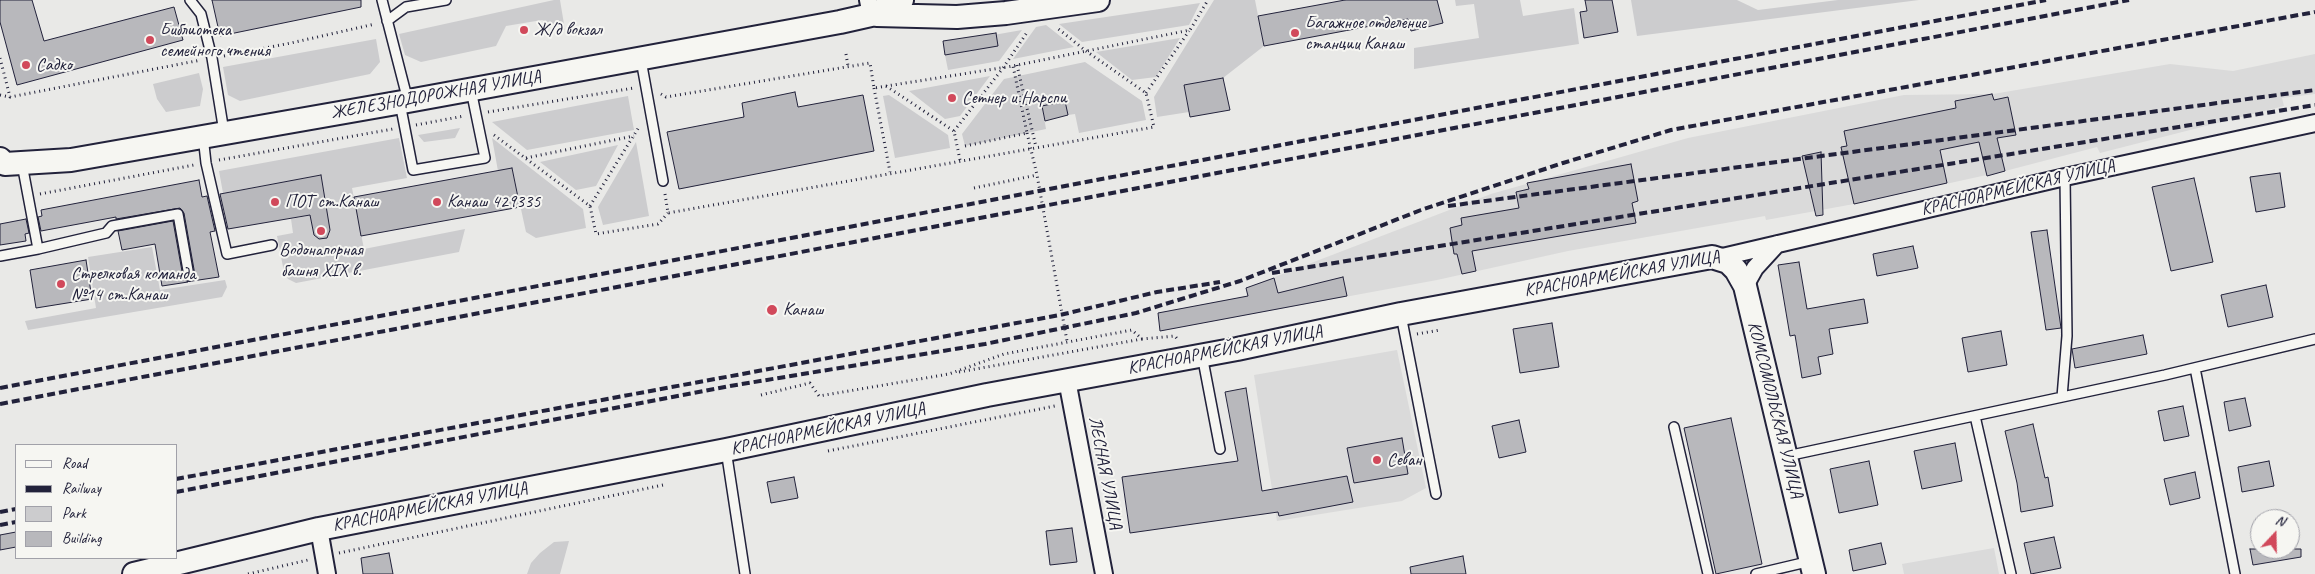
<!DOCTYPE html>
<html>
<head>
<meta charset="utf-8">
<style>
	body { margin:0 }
	#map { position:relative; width:2315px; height:574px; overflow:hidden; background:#e9e9e7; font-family:Caveat,sans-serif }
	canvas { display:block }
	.legend { position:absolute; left:15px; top:444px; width:162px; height:115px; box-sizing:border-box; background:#f6f6f2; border:1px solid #a1a1a9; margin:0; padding:6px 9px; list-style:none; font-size:15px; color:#22223b }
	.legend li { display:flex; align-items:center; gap:10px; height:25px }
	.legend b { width:25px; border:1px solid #a1a1a9 }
	.north { position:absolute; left:2250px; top:509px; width:50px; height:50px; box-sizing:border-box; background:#f6f6f2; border:1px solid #a1a1a9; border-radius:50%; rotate:21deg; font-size:14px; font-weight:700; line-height:20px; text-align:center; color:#22223b }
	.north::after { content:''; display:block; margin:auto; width:18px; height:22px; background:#d1495b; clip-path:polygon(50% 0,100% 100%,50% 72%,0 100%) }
</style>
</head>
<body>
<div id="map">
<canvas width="2315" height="574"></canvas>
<ul class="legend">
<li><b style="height:6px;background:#f6f6f2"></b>Road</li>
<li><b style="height:6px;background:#22223b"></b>Railway</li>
<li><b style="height:14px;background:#ccccce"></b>Park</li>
<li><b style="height:14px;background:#b8b8bc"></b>Building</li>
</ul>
<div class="north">N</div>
</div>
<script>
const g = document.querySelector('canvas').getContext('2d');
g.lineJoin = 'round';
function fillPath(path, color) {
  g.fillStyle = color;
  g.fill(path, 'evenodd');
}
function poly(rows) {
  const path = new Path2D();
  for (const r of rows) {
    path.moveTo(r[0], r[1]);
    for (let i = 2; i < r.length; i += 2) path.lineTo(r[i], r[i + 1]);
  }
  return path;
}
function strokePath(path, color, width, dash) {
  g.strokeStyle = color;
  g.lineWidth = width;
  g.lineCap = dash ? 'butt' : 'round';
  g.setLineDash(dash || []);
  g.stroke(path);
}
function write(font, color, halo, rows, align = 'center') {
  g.font = font + ' Caveat,sans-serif';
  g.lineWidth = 4;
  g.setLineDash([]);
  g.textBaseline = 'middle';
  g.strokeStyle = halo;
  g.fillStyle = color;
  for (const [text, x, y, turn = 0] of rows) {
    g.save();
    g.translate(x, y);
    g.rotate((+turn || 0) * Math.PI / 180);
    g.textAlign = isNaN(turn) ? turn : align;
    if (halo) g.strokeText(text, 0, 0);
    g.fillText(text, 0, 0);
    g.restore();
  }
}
const built = poly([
	[2315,54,2315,94,2282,98,2284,106,2100,153,2097,147,2005,171,1854,204,1766,220,1765,216,1568,251,1437,280,1160,331,1158,313,1247,296,1246,288,1491,194,1688,138,1904,95,1993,94,2170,64,2233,71],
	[1397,350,1426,488,1402,501,1277,521,1254,375],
	[1994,548,1999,574,1904,574,1902,564]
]);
const green = poly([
	[554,0,560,0,565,30,542,20,506,26,496,46,421,62,405,55,399,34],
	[1214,0,1255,0,1264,46,1223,78,1184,85,1189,112,1157,117,1154,97],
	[1455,0,1520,0,1523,16,1574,8,1579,44,1414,69,1414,48,1479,38,1474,4,1456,6],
	[1631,0,1737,0,1758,10,1838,0,1919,0,1637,36],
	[1200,3,1189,25,1082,42,1059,24],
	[1046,25,1074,47,1013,59,1036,27],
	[1022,30,999,61,948,70,945,55,984,48,982,37],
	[1180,38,1156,77,1132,80,1096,52],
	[376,39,380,62,370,74,240,101,228,95,223,67],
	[1085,62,1142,101,1146,120,1079,133,1075,114,1068,115,1065,101,1042,106,1046,129,965,146,962,134,1004,79],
	[199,73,203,89,200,106,166,112,157,99,153,84],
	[990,76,960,116,945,119,909,91],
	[889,95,948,135,950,148,895,158,883,96],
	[628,96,634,130,527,150,492,122],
	[460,128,455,138,424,142,418,135],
	[399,138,407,178,352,188,364,249,465,229,459,252,296,283,288,279,284,272,277,236,293,233,291,219,327,212,321,175,223,193,219,171],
	[492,138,583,209,586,228,536,238,526,232,512,168,498,171],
	[636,142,649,216,603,225,598,207],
	[618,145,596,186,576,190,540,162],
	[152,247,160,290,225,280,227,287,222,297,28,330,25,321,96,308,88,257],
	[569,541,560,574,527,574,531,563,540,553,554,542]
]);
const building = poly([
	[0,0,32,0,44,41,174,7,183,40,17,85,0,22,0,0],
	[212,0,361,0,361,7,220,36,212,0],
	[1345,0,1437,0,1443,23,1411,31,1408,19,1264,46,1258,16,1345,0],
	[1585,0,1612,0,1618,32,1584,38,1580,12,1587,11,1585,0],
	[996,33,998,46,945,55,943,41,996,33],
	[1223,78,1230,110,1190,117,1184,85,1223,78],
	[795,92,798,107,863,95,874,151,679,189,667,132,744,117,742,103,795,92],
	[1992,94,1994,100,2008,97,2016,135,1997,138,2005,171,1987,176,1979,142,1940,150,1947,183,1854,204,1841,147,1847,146,1844,131,1956,108,1955,101,1992,94],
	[1065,101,1068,115,1045,121,1042,106,1065,101],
	[1821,152,1823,215,1816,216,1802,156,1821,152],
	[1631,164,1638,201,1632,203,1636,223,1472,251,1476,271,1462,274,1457,254,1454,254,1450,228,1462,225,1461,218,1519,208,1516,192,1529,189,1527,183,1631,164],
	[512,168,520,207,361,236,354,197,512,168],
	[2280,173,2285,207,2256,212,2250,177,2280,173],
	[321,175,330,230,327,238,319,239,314,235,310,215,228,229,220,194,321,175],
	[2194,178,2213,262,2171,271,2152,187,2194,178],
	[199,180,202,197,207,196,215,231,210,232,219,277,192,281,195,275,184,213,180,208,116,219,116,217,41,231,38,217,42,216,41,210,199,180],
	[26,219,29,233,25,234,26,241,0,245,0,224,26,219],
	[173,221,183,277,188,282,162,286,155,244,122,250,118,231,173,221],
	[2047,230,2061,328,2046,330,2031,232,2047,230],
	[1913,246,1918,268,1877,276,1873,254,1913,246],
	[86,260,92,299,36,308,30,270,86,260],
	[1799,262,1807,309,1864,299,1868,323,1829,329,1833,354,1818,357,1821,374,1802,378,1795,335,1790,336,1778,265,1799,262],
	[1343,277,1347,296,1160,331,1158,313,1248,296,1246,288,1274,278,1278,293,1343,277],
	[2266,285,2273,317,2228,327,2221,295,2266,285],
	[1552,323,1559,367,1520,373,1513,329,1552,323],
	[2001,331,2007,365,1968,372,1962,338,2001,331],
	[2143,335,2147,354,2075,368,2072,349,2143,335],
	[1246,388,1262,491,1347,476,1353,502,1279,516,1278,512,1130,533,1122,477,1238,461,1225,392,1246,388],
	[2245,398,2251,426,2229,431,2224,402,2245,398],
	[2183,406,2189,436,2164,441,2158,411,2183,406],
	[1731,418,1762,564,1716,574,1684,428,1731,418],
	[1519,420,1526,452,1499,458,1492,426,1519,420],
	[2033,424,2045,478,2048,477,2053,506,2021,512,2017,483,2005,431,2033,424],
	[1402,438,1408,474,1354,483,1347,448,1402,438],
	[1955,443,1962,481,1922,489,1914,451,1955,443],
	[1869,461,1878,505,1839,513,1830,469,1869,461],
	[2269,461,2274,486,2242,492,2238,467,2269,461],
	[2195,472,2200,498,2170,505,2164,479,2195,472],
	[794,477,798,498,771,503,767,482,794,477],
	[1072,528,1077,562,1050,565,1046,531,1072,528],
	[16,532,16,547,0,550,0,535,16,532],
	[2054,537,2061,568,2031,574,2024,543,2054,537],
	[1881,543,1886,564,1853,571,1849,550,1881,543],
	[2250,549,2301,549,2301,557,2253,565,2250,549],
	[389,553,393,574,363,574,361,558,389,553],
	[1463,556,1466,574,1411,574,1410,567,1463,556]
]);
const path = poly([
	[846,54,848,66],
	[224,56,291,43,375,24],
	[0,58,10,97,201,60],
	[1017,65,1036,147],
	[886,86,954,131,960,160],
	[874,88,890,172],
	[1146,93,1189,31],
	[661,94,666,97,870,63,874,88,1013,66,1190,30,1208,0],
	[0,95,10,97],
	[488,112,634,88],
	[416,125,464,116],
	[954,131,1003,68,1028,31],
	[494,135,590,206,596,234,658,224,668,213],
	[965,146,1027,133,1013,66],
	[526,158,634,136],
	[219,160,393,129],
	[974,188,1037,175],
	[40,194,194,165],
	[665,194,668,213,1154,127,1146,93,1086,51,1056,27],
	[590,206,639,127],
	[1417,334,1440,330],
	[959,372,1142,339],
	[761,395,810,383,819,396,949,374,1004,354,1132,330,1142,339,1175,336,1178,340],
	[828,451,1055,406],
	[339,553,663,485],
	[248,574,308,560]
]);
const lane = poly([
	[190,0,201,14,212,58,224,132],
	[382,0,408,101],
	[387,21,406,7,446,0],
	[641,60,663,181],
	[400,103,413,170,485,158,471,90],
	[203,136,206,163,227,254,272,245],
	[38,249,106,233,112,226,178,214,189,276],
	[0,256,38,249,22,164],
	[1401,315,1436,494],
	[1202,355,1220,449],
	[2195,368,2235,574],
	[2062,397,2067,336,2065,177],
	[1975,416,2011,574],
	[1674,427,1708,574],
	[726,450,745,574],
	[1787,456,2165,375,2315,339],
	[1756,574,1811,561]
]);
const street = poly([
	[868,0,871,15],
	[1718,258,2065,177,2315,123],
	[1745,286,1755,268,1777,244],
	[1067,380,1104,574],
	[319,529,327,574]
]);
const secondary = poly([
	[877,15,957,17,1006,13,1098,0],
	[0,159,5,164,71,160,408,101,840,22,871,15,902,0],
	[134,574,319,529,726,450,987,395,1237,349,1401,314,1712,257,1728,262,1736,270,1745,286,1814,574]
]);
const rail = poly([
	[1448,206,2315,90],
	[1272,273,2315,105],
	[0,388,2046,0],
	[0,404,2129,0],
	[176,479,1060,315,1157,292,1220,282],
	[176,492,730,386,985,344,1136,313,1240,281,1421,210,1563,163,1671,130,2315,12],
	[0,512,16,509],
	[0,525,16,522]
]);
const pathBridge = poly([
	[1027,133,1037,175,1067,341]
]);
const markers = [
	[524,30,5,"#d1495b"],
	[1295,33,5,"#d1495b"],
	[150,40,5,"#d1495b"],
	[26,65,5,"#d1495b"],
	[952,98,5,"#d1495b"],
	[275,202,5,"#d1495b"],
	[437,202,5,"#d1495b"],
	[321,231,5,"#d1495b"],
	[61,284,5,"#d1495b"],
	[772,310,6,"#d1495b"],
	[1377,460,5,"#d1495b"]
];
const poiNames = [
	["Багажное отделение",1305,23],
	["станции Канаш",1305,44],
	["Библиотека",160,30],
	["семейного чтения",160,51],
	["Ж/д вокзал",534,30],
	["Садко",36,65],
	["Сетнер и Нарспи",962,98],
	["ПОТ ст.Канаш",285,202],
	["Канаш 429335",447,202],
	["Водонапорная",321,250,"center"],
	["башня XIX в.",321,271,"center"],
	["Стрелковая команда",71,274],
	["№14 ст.Канаш",71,295],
	["Канаш",783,310],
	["Севан",1387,460]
];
const streetNames = [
	["ЖЕЛЕЗНОДОРОЖНАЯ УЛИЦА",436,95,-10],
	["КРАСНОАРМЕЙСКАЯ УЛИЦА",2018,188,-13],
	["КРАСНОАРМЕЙСКАЯ УЛИЦА",1622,274,-10],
	["КРАСНОАРМЕЙСКАЯ УЛИЦА",1225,350,-11],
	["КОМСОМОЛЬСКАЯ УЛИЦА",1775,410,76],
	["КРАСНОАРМЕЙСКАЯ УЛИЦА",828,429,-12],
	["ЛЕСНАЯ УЛИЦА",1105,473,79],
	["КРАСНОАРМЕЙСКАЯ УЛИЦА",430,507,-11]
];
fillPath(built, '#dadada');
fillPath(green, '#ccccce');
fillPath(building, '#b8b8bc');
strokePath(building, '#22223b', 1);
strokePath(lane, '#22223b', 12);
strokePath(street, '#22223b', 20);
strokePath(secondary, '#22223b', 26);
strokePath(path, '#22223b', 3, [1, 4]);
strokePath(lane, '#f6f6f2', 9);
strokePath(street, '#f6f6f2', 16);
strokePath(secondary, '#f6f6f2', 22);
strokePath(rail, '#22223b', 4, [8, 4]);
strokePath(pathBridge, '#22223b', 3, [1, 4]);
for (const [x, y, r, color] of markers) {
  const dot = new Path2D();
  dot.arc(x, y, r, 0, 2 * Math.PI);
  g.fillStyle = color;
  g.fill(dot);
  strokePath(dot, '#f6f6f2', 2);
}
write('18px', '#22223b', '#f6f6f2', poiNames, 'left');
write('18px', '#22223b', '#f6f6f2', streetNames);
</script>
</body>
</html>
